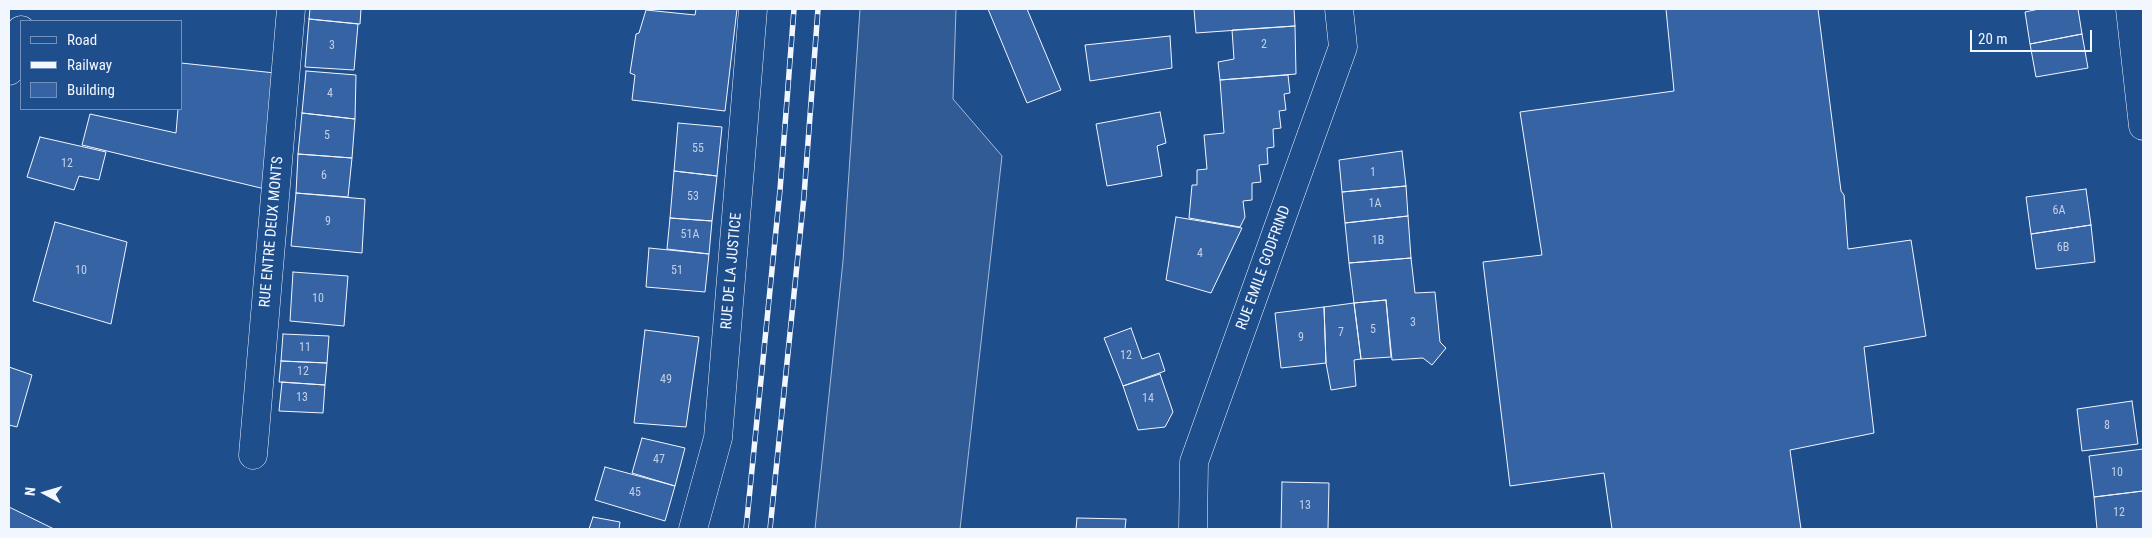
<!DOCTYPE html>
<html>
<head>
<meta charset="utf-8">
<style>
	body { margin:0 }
	#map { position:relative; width:2152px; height:538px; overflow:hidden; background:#1f4e8c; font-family:"Roboto Condensed",sans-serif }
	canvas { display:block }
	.frame { position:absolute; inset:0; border:10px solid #f2f6ff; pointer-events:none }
	.legend { position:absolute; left:20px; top:20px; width:162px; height:90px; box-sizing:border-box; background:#1f4e8c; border:1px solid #7391ba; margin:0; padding:6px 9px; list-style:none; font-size:15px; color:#f2f6ff }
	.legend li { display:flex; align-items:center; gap:10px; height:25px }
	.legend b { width:25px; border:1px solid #7391ba }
	.north { position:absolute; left:20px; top:468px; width:50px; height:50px; -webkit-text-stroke:4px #1f4e8c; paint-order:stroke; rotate:276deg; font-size:14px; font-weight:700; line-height:20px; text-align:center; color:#f2f6ff }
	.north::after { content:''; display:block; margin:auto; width:18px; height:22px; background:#f2f6ff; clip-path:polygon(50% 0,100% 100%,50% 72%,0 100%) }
	.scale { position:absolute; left:1970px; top:30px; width:122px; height:22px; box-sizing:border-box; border:2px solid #f2f6ff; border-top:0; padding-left:6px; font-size:15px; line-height:18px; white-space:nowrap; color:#f2f6ff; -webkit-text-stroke:4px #1f4e8c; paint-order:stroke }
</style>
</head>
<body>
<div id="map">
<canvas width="2152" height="538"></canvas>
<div class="frame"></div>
<ul class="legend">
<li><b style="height:6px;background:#1f4e8c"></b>Road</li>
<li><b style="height:6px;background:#f2f6ff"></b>Railway</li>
<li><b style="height:14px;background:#3563a3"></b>Building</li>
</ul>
<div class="north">N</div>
<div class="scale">20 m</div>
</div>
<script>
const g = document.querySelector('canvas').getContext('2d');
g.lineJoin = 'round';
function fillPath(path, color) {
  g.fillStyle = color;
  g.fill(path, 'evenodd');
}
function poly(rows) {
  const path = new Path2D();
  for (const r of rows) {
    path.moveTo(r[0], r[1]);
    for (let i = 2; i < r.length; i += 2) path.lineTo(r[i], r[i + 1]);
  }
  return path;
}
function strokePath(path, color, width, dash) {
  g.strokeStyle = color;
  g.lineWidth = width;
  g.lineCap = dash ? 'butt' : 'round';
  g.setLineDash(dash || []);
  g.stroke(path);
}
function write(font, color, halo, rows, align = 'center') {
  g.font = font + ' "Roboto Condensed",sans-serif';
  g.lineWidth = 4;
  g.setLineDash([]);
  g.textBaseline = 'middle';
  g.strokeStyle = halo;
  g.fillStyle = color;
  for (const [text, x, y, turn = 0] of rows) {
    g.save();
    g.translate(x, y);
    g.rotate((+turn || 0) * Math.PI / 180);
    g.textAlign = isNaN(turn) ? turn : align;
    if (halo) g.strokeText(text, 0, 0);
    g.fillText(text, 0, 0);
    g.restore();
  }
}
const parking = poly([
	[860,9,956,9,953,99,1002,156,960,529,815,529,843,261,860,9]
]);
const building = poly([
	[310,9,361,9,360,24,309,19,310,9],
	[696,9,737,9,725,111,632,100,635,75,630,73,636,34,639,33,646,10,695,15,696,9],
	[988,9,1027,9,1061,90,1027,103,988,9],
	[1194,9,1294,9,1295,26,1196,33,1194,9],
	[1666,9,1818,9,1841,191,1844,195,1848,249,1911,240,1926,336,1864,347,1874,433,1790,450,1801,529,1612,529,1604,473,1510,486,1483,262,1542,255,1520,112,1674,91,1666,9],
	[2039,9,2078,9,2082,34,2030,44,2025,12,2039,9],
	[309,19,358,24,354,70,305,67,309,19],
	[1295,26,1296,74,1220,80,1218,62,1234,59,1232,30,1295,26],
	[2082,34,2088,68,2036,77,2030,44,2082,34],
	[1170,36,1172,68,1090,81,1085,45,1170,36],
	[181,63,275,73,265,189,82,145,90,114,176,133,178,109,181,109,181,63],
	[306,71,356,75,355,119,302,113,306,71],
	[1288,75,1290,93,1284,94,1286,110,1279,111,1281,128,1273,129,1274,147,1267,148,1268,164,1259,165,1261,182,1252,183,1252,200,1243,201,1245,217,1240,227,1189,218,1192,185,1197,185,1197,170,1207,169,1204,135,1224,133,1220,80,1288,75],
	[1160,112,1166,143,1157,146,1162,176,1107,186,1096,124,1160,112],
	[302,113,355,119,352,158,298,154,302,113],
	[678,123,722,127,717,176,674,171,678,123],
	[40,137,106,152,99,180,79,176,74,190,27,177,40,137],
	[1402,151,1406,186,1342,192,1339,160,1402,151],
	[298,154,352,158,348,197,296,193,298,154],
	[674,171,717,176,712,221,670,218,674,171],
	[1406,186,1408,216,1345,223,1342,192,1406,186],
	[2086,189,2091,225,2031,234,2026,197,2086,189],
	[296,193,365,199,362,253,291,246,296,193],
	[1408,216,1411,258,1349,263,1345,223,1408,216],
	[1176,217,1242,228,1211,293,1166,280,1176,217],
	[670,218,712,221,709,254,667,249,670,218],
	[55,222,127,242,111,324,33,301,55,222],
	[2091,225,2095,262,2036,269,2031,234,2091,225],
	[649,248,709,254,705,292,646,287,649,248],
	[1411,258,1415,293,1435,292,1440,342,1446,348,1432,365,1423,358,1392,360,1386,300,1354,303,1349,263,1411,258],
	[293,272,348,276,344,326,290,321,293,272],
	[1386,300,1391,357,1361,359,1354,303,1386,300],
	[1354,303,1361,359,1354,360,1356,386,1331,390,1326,363,1324,307,1354,303],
	[1324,307,1326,363,1281,368,1275,313,1324,307],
	[1131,328,1142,359,1159,353,1165,371,1123,386,1104,338,1131,328],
	[645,330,699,337,686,427,634,423,645,330],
	[283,334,329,336,327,363,281,361,283,334],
	[281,361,327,363,325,385,279,382,281,361],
	[9,367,32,375,17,427,9,425,9,367],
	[1160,374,1173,412,1165,427,1138,430,1123,386,1160,374],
	[282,382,325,385,323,413,279,411,282,382],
	[2132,401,2138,444,2082,451,2077,409,2132,401],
	[642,438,685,448,675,486,632,473,642,438],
	[2143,449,2143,491,2094,497,2089,456,2143,449],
	[605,467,675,486,665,521,595,500,605,467],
	[1282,482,1329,483,1328,529,1281,529,1282,482],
	[2143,491,2143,529,2097,529,2094,497,2143,491],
	[9,507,54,529,9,529,9,507],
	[593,517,620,522,619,529,621,529,589,529,593,517],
	[1077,518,1126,519,1125,529,1076,529,1077,518]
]);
const minor = poly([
	[2130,9,2143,126],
	[253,455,291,9]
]);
const tertiary = poly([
	[693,529,718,438,753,9],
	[1193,529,1194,462,1343,47,1339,9]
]);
const secondary = poly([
	[9,71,21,30]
]);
const rail = poly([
	[746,529,780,190,794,9],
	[770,529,804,196,818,9]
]);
const numberNames = [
	["2",1264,45],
	["3",332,46],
	["4",330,94],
	["5",327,136],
	["55",698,149],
	["12",67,164],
	["1",1373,173],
	["6",324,176],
	["53",693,197],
	["1A",1375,204],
	["6A",2059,211],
	["9",328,222],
	["51A",690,235],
	["1B",1378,241],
	["6B",2063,248],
	["4",1200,254],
	["10",81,271],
	["51",677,271],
	["10",318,299],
	["3",1413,323],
	["5",1373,330],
	["7",1341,333],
	["9",1301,338],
	["11",305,348],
	["12",1126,356],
	["12",303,372],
	["49",666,380],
	["13",302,398],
	["14",1148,399],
	["8",2107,426],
	["47",659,460],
	["10",2117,473],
	["45",635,493],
	["13",1305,506],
	["12",2119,513]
];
const streetNames = [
	["RUE ENTRE DEUX MONTS",272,232,-85],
	["RUE EMILE GODFRIND",1264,268,-70],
	["RUE DE LA JUSTICE",732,271,-85]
];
fillPath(parking, '#305b95');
strokePath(parking, '#a8bbd7', 1);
fillPath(building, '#3563a3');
strokePath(building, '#f2f6ff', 1);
strokePath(minor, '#f2f6ff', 29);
strokePath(tertiary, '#f2f6ff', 29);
strokePath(secondary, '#f2f6ff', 29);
strokePath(minor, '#1f4e8c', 28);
strokePath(tertiary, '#1f4e8c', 28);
strokePath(secondary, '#1f4e8c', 28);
strokePath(rail, '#f2f6ff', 5.5);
strokePath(rail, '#1f4e8c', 4, [11]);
write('12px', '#c3d1e8', null, numberNames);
write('15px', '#f2f6ff', '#1f4e8c', streetNames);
</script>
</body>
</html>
